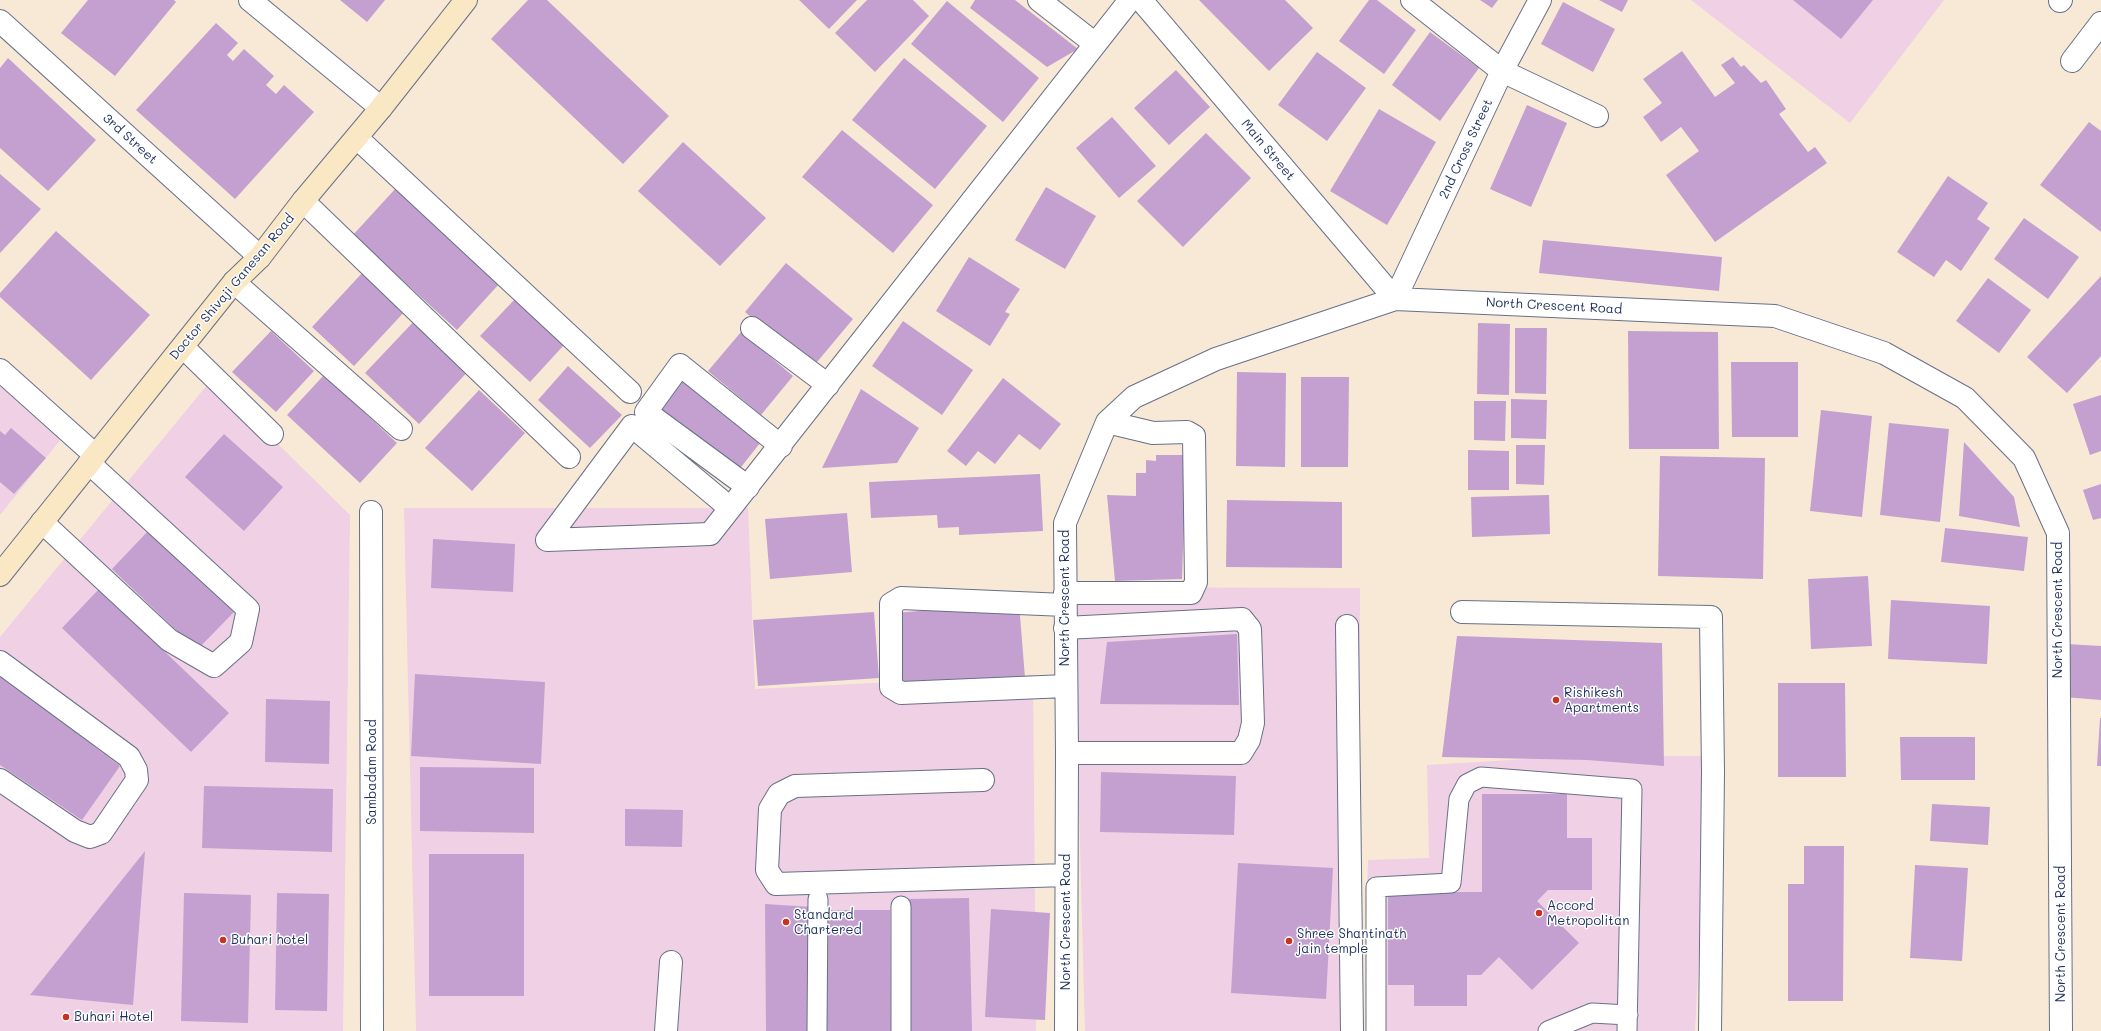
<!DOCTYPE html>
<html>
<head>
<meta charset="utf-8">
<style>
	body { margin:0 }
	canvas { display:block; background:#f7e9d6 }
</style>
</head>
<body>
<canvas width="2101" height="1031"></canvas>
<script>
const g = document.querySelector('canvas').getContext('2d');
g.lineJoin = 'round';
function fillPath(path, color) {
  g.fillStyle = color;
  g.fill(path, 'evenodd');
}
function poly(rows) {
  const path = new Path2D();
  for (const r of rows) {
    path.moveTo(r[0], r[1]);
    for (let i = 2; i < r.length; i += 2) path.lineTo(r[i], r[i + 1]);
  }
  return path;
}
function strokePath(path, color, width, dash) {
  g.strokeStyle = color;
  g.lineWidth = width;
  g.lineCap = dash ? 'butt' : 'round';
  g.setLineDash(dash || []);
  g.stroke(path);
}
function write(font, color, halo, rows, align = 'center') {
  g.font = font + ' Mali,sans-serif';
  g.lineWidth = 3;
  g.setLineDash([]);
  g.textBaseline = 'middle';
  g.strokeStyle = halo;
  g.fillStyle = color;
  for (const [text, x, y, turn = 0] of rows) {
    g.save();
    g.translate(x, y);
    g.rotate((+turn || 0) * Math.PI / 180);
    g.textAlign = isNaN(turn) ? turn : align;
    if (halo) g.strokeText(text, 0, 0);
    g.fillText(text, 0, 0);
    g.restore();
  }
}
const built = poly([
	[1691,0,1944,0,1850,123],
	[0,362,73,424,0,515],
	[212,379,350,515,343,1031,0,1031,0,637],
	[404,508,748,508,755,689,1033,675,1036,1031,416,1031],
	[1073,587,1360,588,1360,1031,1085,1031],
	[1577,756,1709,756,1695,1031,1369,1031,1366,931,1368,860,1429,858,1427,765]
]);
const building = poly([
	[88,0,174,0,176,2,115,76,61,33],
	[340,0,385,0,367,22],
	[528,0,547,0,669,116,623,164,491,39],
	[799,0,857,0,829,29],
	[867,0,913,0,929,16,875,72,835,33],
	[975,0,1015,0,1078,49,1047,67,970,8],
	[1199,0,1285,0,1313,28,1269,71],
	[1369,0,1377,0,1416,30,1384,74,1339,41],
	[1480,0,1498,0,1492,8],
	[1599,0,1628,0,1622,12],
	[1793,0,1873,0,1841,39],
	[947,1,1039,78,1003,122,911,44],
	[1563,2,1615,29,1593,72,1541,44],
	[216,23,238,43,227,55,233,61,244,49,274,76,266,85,276,94,284,85,314,112,235,199,136,110],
	[1430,32,1479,68,1440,121,1392,85],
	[1682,51,1715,97,1735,83,1721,65,1733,57,1741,67,1744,65,1761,83,1766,80,1786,109,1779,114,1808,152,1815,147,1827,163,1715,242,1666,175,1699,151,1681,127,1661,142,1643,117,1662,103,1643,79],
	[1317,52,1366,88,1327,141,1278,105],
	[8,58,96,140,48,191,0,148,0,68],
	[904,58,987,126,935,189,852,120],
	[1176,70,1210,107,1169,145,1134,108],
	[1527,105,1567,123,1531,207,1490,189],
	[1379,109,1436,142,1387,225,1330,191],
	[1112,117,1156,166,1119,198,1076,148],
	[2089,122,2101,131,2101,232,2040,185],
	[842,130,933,205,893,253,802,177],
	[1206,133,1251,178,1183,247,1137,201],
	[683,142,766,218,720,266,638,191],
	[0,174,41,209,0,253],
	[1948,176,1988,203,1977,219,1990,228,1961,271,1946,260,1934,277,1897,252],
	[1046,187,1096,216,1065,269,1015,240],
	[396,188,500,283,457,330,353,235],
	[2024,218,2079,257,2048,299,1994,259],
	[56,231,150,315,91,380,0,297,0,293],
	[1543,240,1722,257,1719,291,1539,273],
	[969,257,1020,289,1005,312,1010,314,990,346,936,311],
	[786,263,853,319,812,368,745,312],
	[364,271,406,310,354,366,312,327],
	[2101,276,2101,356,2067,393,2027,357],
	[1988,278,2031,310,1999,353,1956,321],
	[514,300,564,345,530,382,480,336],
	[418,317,472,367,419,424,365,373],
	[903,321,973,370,942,415,872,366],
	[1478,323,1510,324,1509,395,1477,394],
	[1515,328,1547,328,1546,394,1515,393],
	[271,331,314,371,276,412,232,372],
	[1628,331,1718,332,1719,449,1629,449],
	[741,332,793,376,761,415,708,371],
	[1731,362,1798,362,1798,437,1732,437],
	[568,366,622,415,590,448,538,400],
	[1237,372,1286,373,1285,467,1236,466],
	[324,375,397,443,360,483,287,415],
	[1301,377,1349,377,1348,467,1301,467],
	[1003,378,1061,424,1040,450,1019,434,995,464,978,451,966,466,947,451],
	[683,381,760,443,738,471,656,412],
	[861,389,919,428,897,463,822,468],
	[479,390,525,433,472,491,425,448],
	[2101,395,2101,451,2090,455,2073,404],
	[1511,399,1547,400,1546,439,1511,438],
	[1474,401,1506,401,1505,441,1474,440],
	[1821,410,1872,416,1862,517,1810,511],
	[1889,423,1949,429,1940,522,1880,515],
	[11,428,46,458,14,494,0,482,0,431,5,435],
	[224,434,283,487,244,531,185,477],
	[1964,442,2014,497,2020,527,1959,516],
	[1516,445,1545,445,1544,485,1516,484],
	[1468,450,1509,451,1509,490,1468,490],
	[1156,455,1186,455,1182,579,1115,581,1107,495,1136,496,1136,473,1146,473,1146,460,1156,461],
	[1660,456,1765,458,1763,579,1658,576],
	[1040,474,1043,531,959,535,959,527,938,528,937,515,871,518,869,482],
	[2101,484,2101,518,2093,520,2083,490],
	[1549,495,1550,534,1472,537,1471,497],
	[1227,500,1342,502,1342,568,1226,567],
	[847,513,852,572,770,579,765,519],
	[1945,528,2028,537,2024,571,1941,562],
	[149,530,234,612,197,650,112,569],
	[433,539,515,544,513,592,431,588],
	[1868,576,1872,646,1811,649,1808,579],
	[99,589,229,713,191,752,62,628],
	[1891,600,1990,606,1987,664,1888,659],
	[1019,603,1025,678,900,687,894,613],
	[874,612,879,678,758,686,753,620],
	[1237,634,1239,705,1100,704,1107,642],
	[1457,636,1662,643,1664,766,1587,760,1442,757],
	[2067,644,2101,646,2101,700,2064,697],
	[415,674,545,682,541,764,411,756],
	[0,675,120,766,82,820,0,765],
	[1778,683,1845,683,1846,777,1778,777],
	[266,699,330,701,329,764,265,762],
	[2100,718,2101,718,2101,766,2097,766],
	[1900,737,1975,737,1975,780,1901,780],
	[420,767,534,768,534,833,420,831],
	[1101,772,1236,776,1234,835,1100,832],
	[204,786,333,789,332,852,202,848],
	[1482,794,1567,794,1567,838,1592,838,1592,890,1548,890,1537,901,1579,943,1532,990,1499,957,1481,975,1467,975,1467,1006,1414,1006,1414,985,1388,985,1388,892,1482,892],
	[1932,804,1990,807,1988,845,1930,841],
	[625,809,683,810,682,847,625,846],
	[1804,846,1844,846,1843,1001,1788,1001,1788,884,1804,884],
	[145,851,133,1005,30,995],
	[429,854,524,854,524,996,429,996],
	[1238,863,1333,868,1326,999,1231,993],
	[1915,865,1968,868,1962,961,1910,958],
	[184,893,251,895,248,1023,181,1021],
	[277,893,329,894,327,1011,275,1010],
	[969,898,972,1031,911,1031,908,899],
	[765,904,812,907,810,1031,766,1031],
	[991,909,1050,913,1045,1020,985,1017],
	[823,910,890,910,891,1031,823,1031]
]);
const lane = poly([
	[901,906,901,1031],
	[817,1031,818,899],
	[1376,1031,1376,887,1451,883,1459,799,1467,784,1481,777,1632,789,1627,1031],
	[1548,1031,1592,1013,1628,1015]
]);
const street = poly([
	[250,0,381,108],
	[1039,0,1094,43],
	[1141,0,1395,299],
	[1412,0,1502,71,1597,116],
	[2060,1,2061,0],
	[0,21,260,257],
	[2072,61,2101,23],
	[357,138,630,392],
	[303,201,569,457],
	[234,282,401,429],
	[1395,299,1502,71,1540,0],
	[752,328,828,385],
	[183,347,272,434],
	[0,370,95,455],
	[748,487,646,412,680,365,781,446],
	[730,508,632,426,547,540,710,534,1130,0],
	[371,512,372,1031],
	[42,522,169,640,214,666,241,642,248,609,89,463],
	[1065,593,1191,593,1196,582,1194,436,1187,432,1153,433,1107,422],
	[1065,605,901,598,891,604,891,687,901,693,1066,686],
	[1462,612,1711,617,1713,772,1710,1031],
	[1347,626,1352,1031],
	[1065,628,1242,619,1250,629,1253,723,1249,740,1241,753,1067,753],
	[0,662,129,757,136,770,137,780,101,833,90,837,75,831,0,780],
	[983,780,795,786,779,794,770,809,767,870,776,884,1066,875],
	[666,1031,671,962],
	[1066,1031,1067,753,1065,523,1107,422,1134,397,1216,359,1395,299,1775,316,1884,353,1965,398,2024,458,2058,533,2061,1031]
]);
const secondary = poly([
	[0,575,234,282,260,257,303,201,381,108,466,0]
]);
const markers = [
	[1556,700,4,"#c8321e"],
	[1539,913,4,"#c8321e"],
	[786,922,4,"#c8321e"],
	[223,940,4,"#c8321e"],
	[1289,941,4,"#c8321e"],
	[66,1017,4,"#c8321e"]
];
const streetNames = [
	["3rd Street",130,139,42],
	["2nd Cross Street",1466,149,-65],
	["Main Street",1268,150,50],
	["Doctor Shivaji Ganesan Road",232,287,-50],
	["North Crescent Road",1554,306,3],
	["North Crescent Road",1065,598,-90],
	["North Crescent Road",2058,610,-90],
	["Sambadam Road",372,772,-90],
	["North Crescent Road",1066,922,-90],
	["North Crescent Road",2061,934,-90]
];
const poiNames = [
	["Rishikesh",1564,693],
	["Apartments",1564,708],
	["Accord",1547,906],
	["Metropolitan",1547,921],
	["Standard",794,915],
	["Chartered",794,930],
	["Shree Shantinath",1297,934],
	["jain temple",1297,949],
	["Buhari hotel",231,940],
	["Buhari Hotel",74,1017]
];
fillPath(built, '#f0d0e4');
fillPath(building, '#c4a0d0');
strokePath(lane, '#687088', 21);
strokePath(street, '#687088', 24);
strokePath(secondary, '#687088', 24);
strokePath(lane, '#fff', 19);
strokePath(street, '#fff', 22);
strokePath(secondary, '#fae7c3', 22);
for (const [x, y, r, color] of markers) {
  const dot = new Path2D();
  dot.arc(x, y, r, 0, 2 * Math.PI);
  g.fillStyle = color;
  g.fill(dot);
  strokePath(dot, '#fff', 1.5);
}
write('13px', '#1b2f5e', '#fff', streetNames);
write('13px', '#1b2f5e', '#fff', poiNames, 'left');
</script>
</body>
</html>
